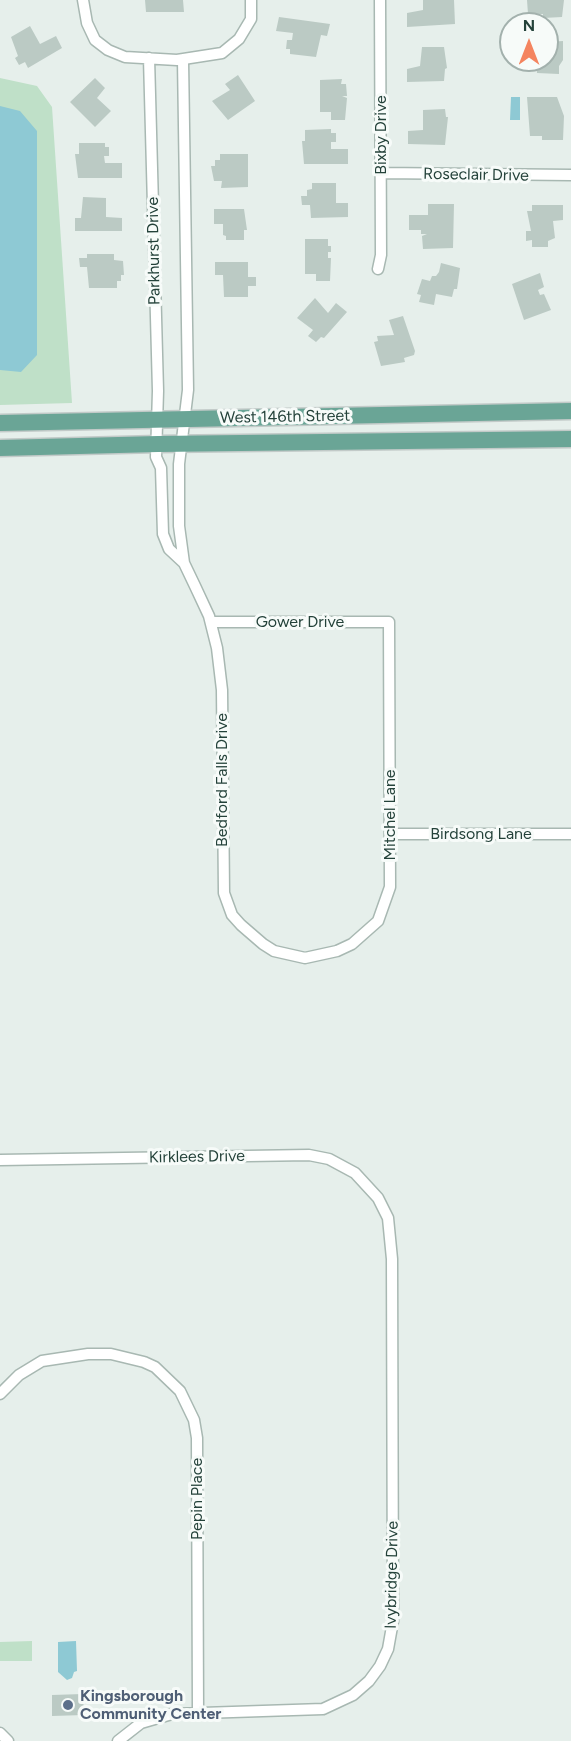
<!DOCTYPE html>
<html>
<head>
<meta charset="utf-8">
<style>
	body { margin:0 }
	#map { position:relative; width:571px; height:1741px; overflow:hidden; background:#e6efeb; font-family:Figtree,sans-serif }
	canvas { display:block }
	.north { position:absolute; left:499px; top:12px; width:60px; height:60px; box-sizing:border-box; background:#f7fbf9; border:2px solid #a3b1ad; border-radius:50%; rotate:0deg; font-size:16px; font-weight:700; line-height:24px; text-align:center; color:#24423a }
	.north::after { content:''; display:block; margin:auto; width:21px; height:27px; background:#f4845f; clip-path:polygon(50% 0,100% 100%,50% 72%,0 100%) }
</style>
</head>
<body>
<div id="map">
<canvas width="571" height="1741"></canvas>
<div class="north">N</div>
</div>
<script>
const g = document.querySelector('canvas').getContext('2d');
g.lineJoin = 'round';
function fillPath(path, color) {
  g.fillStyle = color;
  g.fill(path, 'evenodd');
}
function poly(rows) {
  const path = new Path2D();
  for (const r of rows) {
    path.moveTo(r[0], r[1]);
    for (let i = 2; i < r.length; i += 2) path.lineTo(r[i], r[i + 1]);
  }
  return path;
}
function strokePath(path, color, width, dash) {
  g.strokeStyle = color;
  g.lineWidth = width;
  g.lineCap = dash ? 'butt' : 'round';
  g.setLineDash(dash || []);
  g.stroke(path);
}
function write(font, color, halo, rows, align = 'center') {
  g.font = font + ' Figtree,sans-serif';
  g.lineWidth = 6;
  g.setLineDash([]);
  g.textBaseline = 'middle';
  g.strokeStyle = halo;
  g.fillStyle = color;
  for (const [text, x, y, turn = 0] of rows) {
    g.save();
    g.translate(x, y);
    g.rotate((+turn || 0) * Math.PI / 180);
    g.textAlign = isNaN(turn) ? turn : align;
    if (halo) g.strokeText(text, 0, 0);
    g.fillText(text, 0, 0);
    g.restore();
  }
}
const green = poly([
	[0,78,37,86,52,107,72,403,0,405],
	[32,1641,32,1661,0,1661,0,1642]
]);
const water = poly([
	[511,97,520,97,520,120,510,120],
	[0,106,20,111,37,131,37,355,21,372,0,370],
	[76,1641,77,1671,74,1672,72,1678,67,1680,58,1672,58,1642]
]);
const building = poly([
	[145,0,183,0,184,12,146,12],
	[423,0,454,0,455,24,407,27,407,13,423,10],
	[527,0,564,0,562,17,543,18,543,14,528,14],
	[279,17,330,24,327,36,321,35,316,57,290,54,290,49,286,49,287,40,292,40,293,33,276,31],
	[30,26,40,44,56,36,62,48,28,68,25,62,19,65,15,58,18,56,11,37],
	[563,41,563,60,559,66,559,74,537,73,536,62,528,62,528,60,547,60,547,42],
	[422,47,444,47,447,68,445,69,444,81,407,82,407,69,420,66],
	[238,75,255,101,228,120,212,101,230,90,225,84],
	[95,78,105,88,97,98,111,111,95,127,70,102],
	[342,79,341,84,346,84,347,96,342,96,347,98,345,120,331,120,331,112,320,112,320,80],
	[527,97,557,97,564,116,563,140,542,140,542,136,530,136],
	[445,109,446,117,448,117,445,145,408,144,408,131,423,130,423,110],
	[331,129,331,133,336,133,336,142,331,142,331,149,348,149,348,164,304,164,302,141,305,141,305,130],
	[79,143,105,143,105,147,109,147,109,156,104,156,105,163,122,163,122,178,78,178,75,154,79,154],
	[220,154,248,154,248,187,221,188,222,181,214,181,211,166,215,166,215,160,220,160],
	[312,183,336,183,336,203,348,203,348,217,311,218,310,205,302,205,301,196,307,196,307,190,312,189],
	[83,197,106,198,106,217,122,218,122,231,75,231,75,218,81,218],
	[428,204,454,204,453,248,423,249,422,236,427,234,421,234,421,230,409,230,409,215,428,215],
	[532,205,563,205,563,220,553,221,555,238,548,241,548,247,532,247,532,240,526,241,526,231,531,231,527,211,532,211],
	[214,209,244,209,247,230,244,230,244,240,226,240,226,236,223,235,223,224,214,224],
	[305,239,328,239,328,246,331,246,331,252,328,252,328,258,331,258,330,281,316,281,316,274,305,274],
	[87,254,114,254,114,260,123,261,124,275,121,275,121,281,117,281,117,288,89,288,87,267,80,267,79,258,87,258],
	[215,262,248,262,248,277,256,277,256,286,248,286,248,297,224,297,223,275,215,275],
	[441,263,460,268,457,289,454,289,452,297,436,294,434,305,419,302,421,295,417,294,422,279,430,281,432,276,436,276,439,272],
	[540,273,544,287,538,290,540,295,544,294,551,310,524,320,512,284],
	[315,298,328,313,336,303,347,312,324,338,321,337,316,342,308,336,313,330,297,318],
	[403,316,415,351,414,355,404,358,405,362,381,366,374,342,378,341,377,336,394,335,389,320],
	[83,1694,84,1715,52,1716,52,1695]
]);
const minor = poly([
	[83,0,87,23,95,40,108,50,125,57,177,60,222,53,239,39,251,19,251,0],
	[149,58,158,391,156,457,161,468,163,534,169,549,184,563,195,586,209,616,217,648,222,690,224,893,232,915,241,925,263,944,274,951,305,958,337,951,352,944,378,921,390,887,389,622,211,622],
	[183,60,188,390,179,464,179,526,184,563],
	[381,173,571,175],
	[378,269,381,255,380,0],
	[391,834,571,834],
	[0,1160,309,1155,329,1159,355,1173,378,1198,388,1218,392,1259,393,1621,388,1649,380,1666,369,1681,353,1695,323,1709,172,1714,141,1723,118,1741],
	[0,1394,19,1375,42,1361,88,1354,111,1354,144,1362,155,1367,180,1391,194,1420,197,1438,198,1713],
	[0,1733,8,1741]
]);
const primary = poly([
	[0,423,571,411],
	[0,448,158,444,571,439]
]);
const markers = [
	[68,1705,6,"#5c6f8a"]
];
const streetNames = [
	["Bixby Drive",381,135,-90],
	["Roseclair Drive",476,175,1],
	["Parkhurst Drive",154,251,-91],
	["West 146th Street",285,417,-1],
	["Gower Drive",300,622],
	["Bedford Falls Drive",222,780,-90],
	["Mitchel Lane",390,815,-90],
	["Birdsong Lane",481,834],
	["Kirklees Drive",197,1157,-1],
	["Pepin Place",197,1499,-90],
	["Ivybridge Drive",392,1575,-89]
];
const serviceNames = [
	["Kingsborough",80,1696],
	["Community Center",80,1714]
];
fillPath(green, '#bfe0c8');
fillPath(water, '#8ec9d4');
fillPath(building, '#bbcac4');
strokePath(minor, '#a8b8b2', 13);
strokePath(primary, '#c2cac8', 19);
strokePath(minor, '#fff', 10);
strokePath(primary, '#6aa596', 16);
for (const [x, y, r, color] of markers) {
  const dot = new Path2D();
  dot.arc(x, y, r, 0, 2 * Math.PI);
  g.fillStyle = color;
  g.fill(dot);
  strokePath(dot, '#f7fbf9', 2);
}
write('16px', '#24423a', '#f7fbf9', streetNames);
write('bold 16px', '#4e5e75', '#f7fbf9', serviceNames, 'left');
</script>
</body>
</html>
